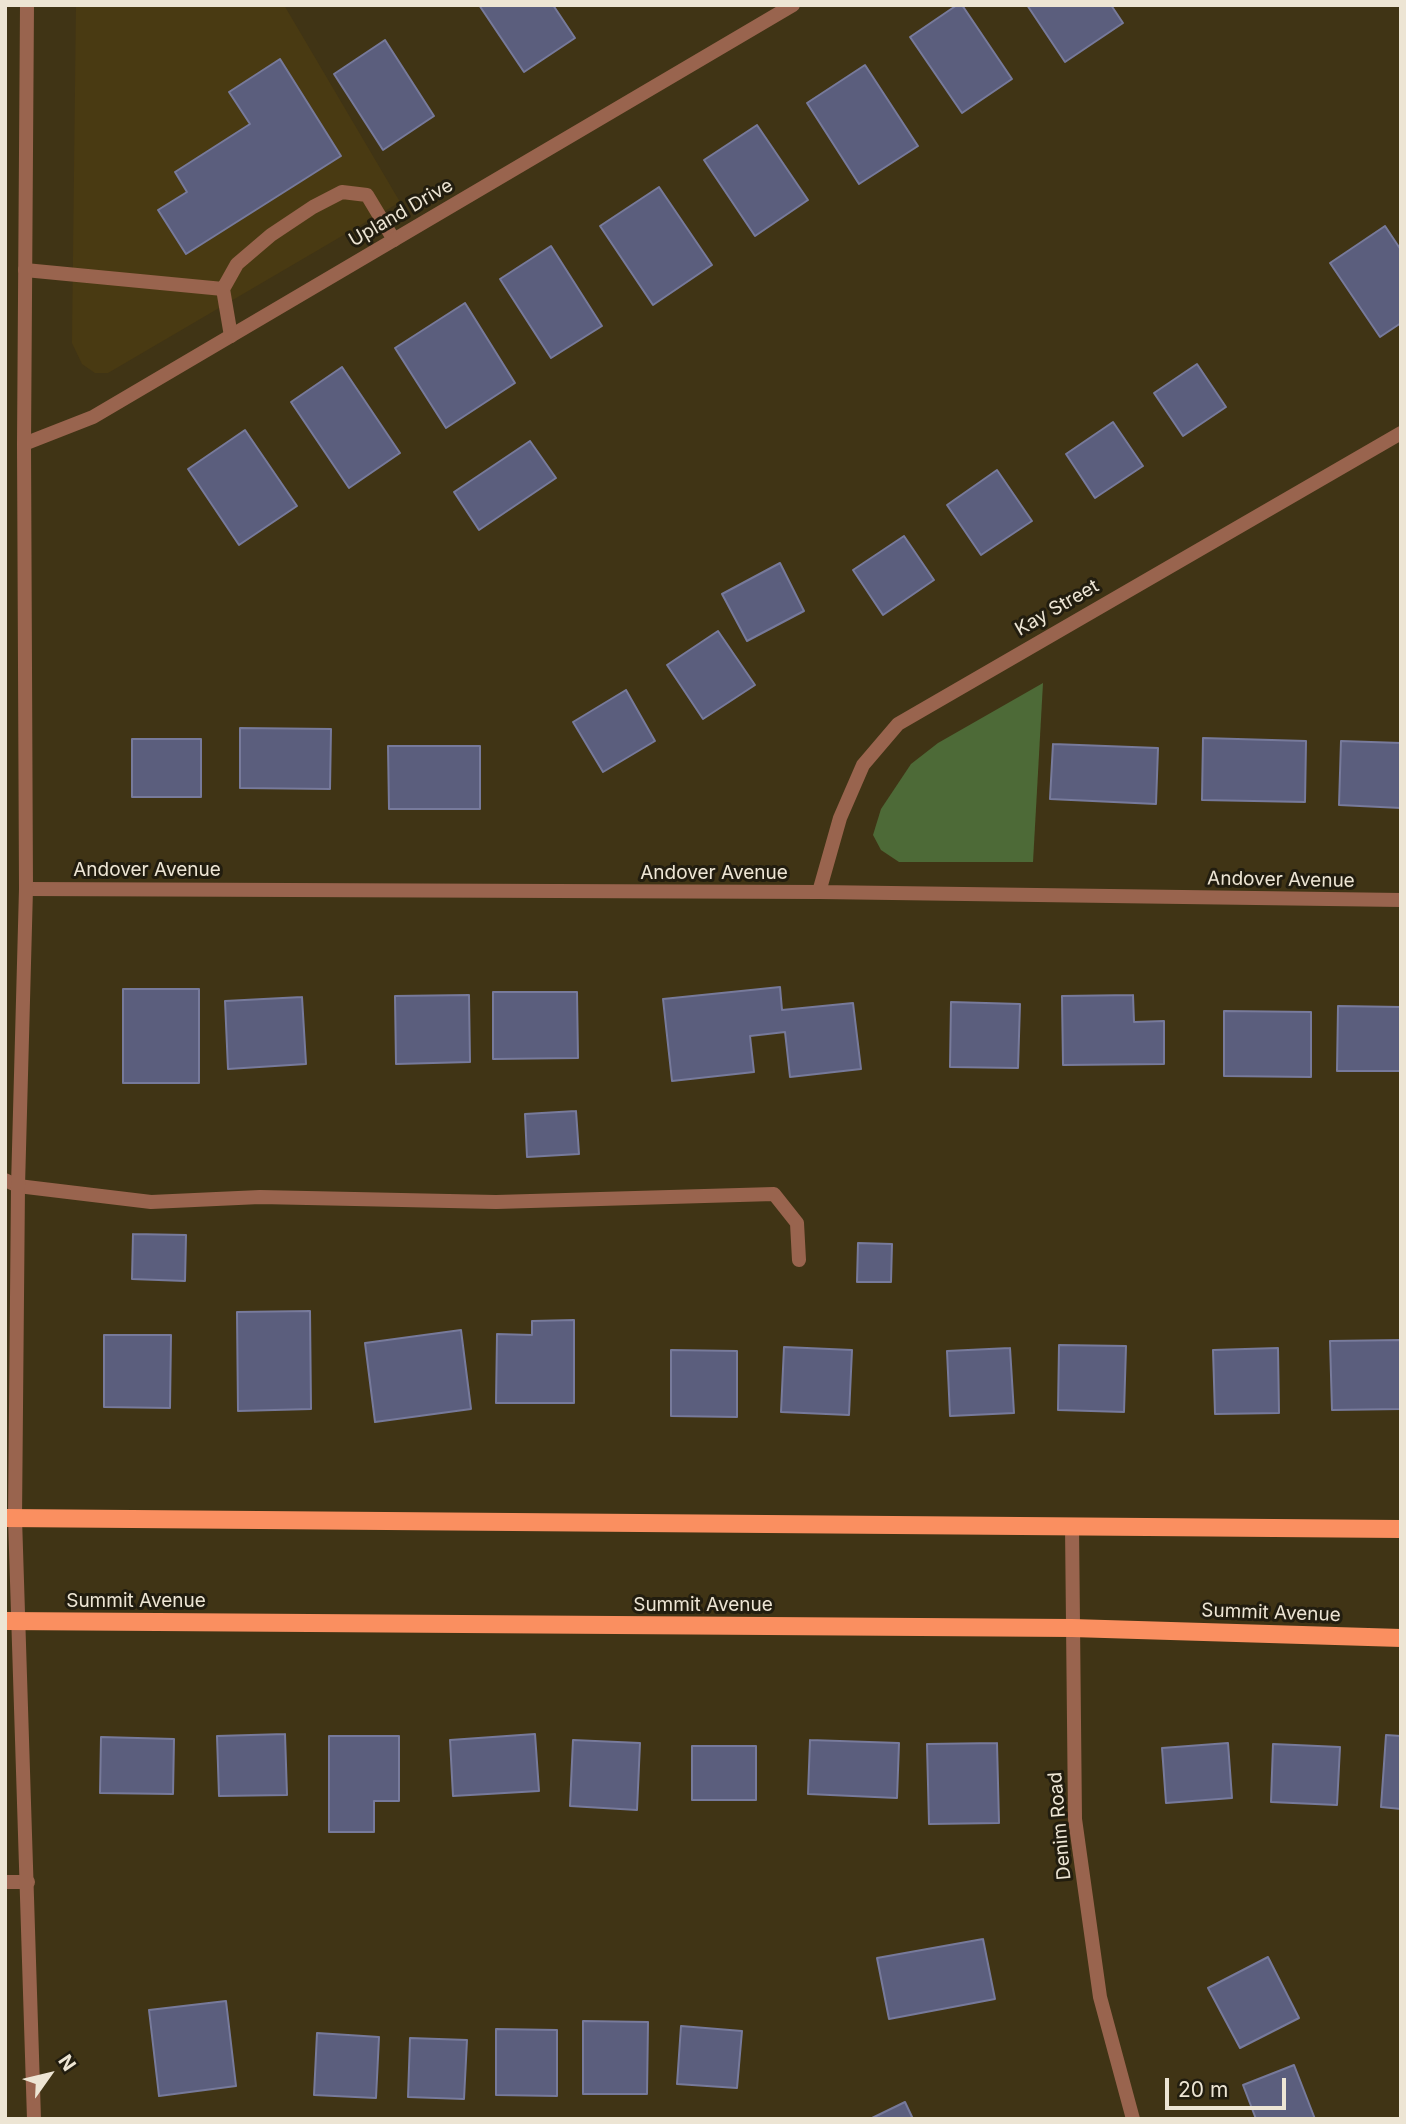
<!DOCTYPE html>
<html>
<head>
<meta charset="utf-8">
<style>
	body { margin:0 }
	#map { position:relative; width:1406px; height:2124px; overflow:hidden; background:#403415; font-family:Inter,sans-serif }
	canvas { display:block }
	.frame { position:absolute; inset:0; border:7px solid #ede5d4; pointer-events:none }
	.north { position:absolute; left:14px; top:2040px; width:70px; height:70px; -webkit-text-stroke:5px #221d0f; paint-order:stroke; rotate:56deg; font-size:19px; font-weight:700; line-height:28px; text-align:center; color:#ede5d4 }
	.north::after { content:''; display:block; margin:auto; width:24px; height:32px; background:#ede5d4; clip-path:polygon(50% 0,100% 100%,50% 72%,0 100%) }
	.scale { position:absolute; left:1165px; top:2078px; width:121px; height:32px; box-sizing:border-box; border:4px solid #ede5d4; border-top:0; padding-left:9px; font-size:21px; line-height:24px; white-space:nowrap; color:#ede5d4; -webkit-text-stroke:5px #221d0f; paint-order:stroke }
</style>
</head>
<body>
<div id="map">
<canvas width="1406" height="2124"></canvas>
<div class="frame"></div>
<div class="north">N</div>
<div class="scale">20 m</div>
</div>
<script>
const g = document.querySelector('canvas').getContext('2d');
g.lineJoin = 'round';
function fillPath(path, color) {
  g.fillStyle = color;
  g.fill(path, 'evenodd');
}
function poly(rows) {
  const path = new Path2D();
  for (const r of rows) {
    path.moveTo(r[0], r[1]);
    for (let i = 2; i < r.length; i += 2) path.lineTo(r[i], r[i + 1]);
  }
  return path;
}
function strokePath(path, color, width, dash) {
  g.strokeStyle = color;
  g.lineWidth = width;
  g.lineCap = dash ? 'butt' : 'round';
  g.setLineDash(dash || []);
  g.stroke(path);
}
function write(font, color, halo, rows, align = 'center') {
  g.font = font + ' Inter,sans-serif';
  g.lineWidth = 6;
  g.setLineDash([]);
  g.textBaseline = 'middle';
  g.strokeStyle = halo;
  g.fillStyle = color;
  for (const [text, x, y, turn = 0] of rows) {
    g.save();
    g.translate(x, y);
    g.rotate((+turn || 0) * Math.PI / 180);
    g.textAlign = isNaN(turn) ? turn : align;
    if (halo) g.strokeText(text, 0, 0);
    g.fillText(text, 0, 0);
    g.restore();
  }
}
const built = poly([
	[76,5,284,5,400,202,108,373,95,373,82,364,72,343]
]);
const green = poly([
	[1043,683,1033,862,899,862,881,850,873,835,881,809,911,764,938,743]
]);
const building = poly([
	[479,5,553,5,575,38,524,72,479,5],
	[957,5,962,5,1012,79,962,113,910,37,957,5],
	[1027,5,1111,5,1123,23,1065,62,1027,5],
	[385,40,434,116,383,150,334,74,385,40],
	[280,59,341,156,186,254,158,210,187,192,175,172,250,124,229,92,280,59],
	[865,65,918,146,859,184,807,103,865,65],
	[757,125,808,200,755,236,704,160,757,125],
	[659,187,712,265,653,305,600,226,659,187],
	[1385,226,1401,250,1401,323,1380,337,1330,263,1385,226],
	[551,246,602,326,551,358,500,279,551,246],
	[465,303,515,383,446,428,395,348,465,303],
	[1197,364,1226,407,1183,436,1154,393,1197,364],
	[342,367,400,453,349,488,291,402,342,367],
	[1113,422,1143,466,1095,498,1066,454,1113,422],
	[245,430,297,506,239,545,188,469,245,430],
	[530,441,556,478,479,530,454,492,530,441],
	[997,470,1032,521,981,555,947,505,997,470],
	[904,536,934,580,883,615,853,570,904,536],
	[780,563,804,611,747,641,722,594,780,563],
	[718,631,755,685,703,719,667,665,718,631],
	[626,690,655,741,603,772,573,722,626,690],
	[240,728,331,729,330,789,240,788,240,728],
	[1203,738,1306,741,1305,802,1202,800,1203,738],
	[132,739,201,739,201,797,132,797,132,739],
	[1341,741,1401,743,1401,808,1339,805,1341,741],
	[1053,744,1158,748,1156,804,1050,799,1053,744],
	[388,746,480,746,480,809,389,809,388,746],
	[780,987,782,1010,853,1003,861,1069,790,1077,785,1032,750,1036,754,1072,672,1081,663,999,780,987],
	[123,989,199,989,199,1083,123,1083,123,989],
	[493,992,577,992,578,1058,493,1059,493,992],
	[469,995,470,1062,396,1064,395,996,469,995],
	[1133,995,1134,1022,1164,1021,1164,1064,1063,1065,1062,996,1133,995],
	[302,997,306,1064,228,1069,225,1001,302,997],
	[951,1002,1020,1004,1018,1068,950,1067,951,1002],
	[1338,1006,1401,1007,1401,1071,1337,1071,1338,1006],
	[1224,1011,1311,1012,1311,1077,1224,1076,1224,1011],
	[576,1111,579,1154,527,1157,525,1114,576,1111],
	[133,1234,186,1235,185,1281,132,1279,133,1234],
	[858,1243,892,1244,891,1282,857,1282,858,1243],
	[310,1311,311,1409,238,1411,237,1312,310,1311],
	[574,1320,574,1403,496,1403,497,1334,532,1335,532,1321,574,1320],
	[461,1330,471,1409,375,1422,365,1343,461,1330],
	[104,1335,171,1335,170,1408,104,1407,104,1335],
	[1401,1340,1401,1409,1332,1410,1330,1341,1401,1340],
	[1059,1345,1126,1346,1124,1412,1058,1410,1059,1345],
	[784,1347,852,1350,849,1415,781,1412,784,1347],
	[1010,1348,1014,1413,950,1416,947,1351,1010,1348],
	[1278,1348,1279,1413,1215,1414,1213,1350,1278,1348],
	[671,1350,737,1351,737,1417,671,1416,671,1350],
	[285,1734,287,1795,219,1796,217,1736,285,1734],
	[535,1734,539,1791,453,1796,450,1740,535,1734],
	[1386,1735,1401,1736,1401,1809,1381,1807,1386,1735],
	[329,1736,399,1736,399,1801,374,1801,374,1832,329,1832,329,1736],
	[101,1737,174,1739,173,1794,100,1793,101,1737],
	[573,1740,640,1743,637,1810,570,1806,573,1740],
	[810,1740,899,1743,897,1798,808,1794,810,1740],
	[997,1743,999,1823,929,1824,927,1744,997,1743],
	[1228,1743,1232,1798,1166,1803,1162,1748,1228,1743],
	[1273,1744,1340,1747,1337,1805,1271,1802,1273,1744],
	[692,1746,756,1746,756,1800,692,1800,692,1746],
	[983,1939,995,1999,889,2019,877,1958,983,1939],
	[1268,1957,1299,2018,1240,2048,1208,1988,1268,1957],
	[226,2001,236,2086,159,2096,149,2010,226,2001],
	[583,2021,648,2022,647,2094,583,2094,583,2021],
	[681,2026,742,2031,737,2088,677,2084,681,2026],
	[496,2029,557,2030,557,2096,496,2095,496,2029],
	[317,2033,379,2037,376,2098,314,2095,317,2033],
	[410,2038,467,2040,464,2099,408,2097,410,2038],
	[1294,2065,1315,2119,1256,2119,1243,2085,1294,2065],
	[905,2102,913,2119,870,2119,905,2102]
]);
const service = poly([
	[25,270,223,289],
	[231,336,223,289,237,264,271,235,313,207,342,192,367,195,394,240],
	[5,1180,18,1186,151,1202,260,1197,496,1202,774,1194,797,1223,799,1260]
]);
const minor = poly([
	[24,444,93,417,793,5],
	[26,889,819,892,1401,900],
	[819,892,840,818,863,765,898,724,1401,433],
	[1072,1526,1075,1819,1100,1997,1133,2119],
	[5,1882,28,1882]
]);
const tertiary = poly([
	[27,5,24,444,26,889,18,1186,15,1518,34,2119]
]);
const primary = poly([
	[5,1518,1401,1529],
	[5,1621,1072,1628,1401,1638]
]);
const streetNames = [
	["Upland Drive",401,213,-30],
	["Kay Street",1057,608,-30],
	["Andover Avenue",147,870],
	["Andover Avenue",714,873],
	["Andover Avenue",1281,880,1],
	["Summit Avenue",136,1601],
	["Summit Avenue",703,1605],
	["Summit Avenue",1271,1613,2],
	["Denim Road",1060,1826,-95]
];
fillPath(built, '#493a12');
fillPath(green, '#4d6a37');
fillPath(building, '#5b5e7d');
strokePath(building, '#777a9b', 2);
strokePath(service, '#99644e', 14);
strokePath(minor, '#99644e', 14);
strokePath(tertiary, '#99644e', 14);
strokePath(primary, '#fa8f60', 18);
write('19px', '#ede5d4', '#221d0f', streetNames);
</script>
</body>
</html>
